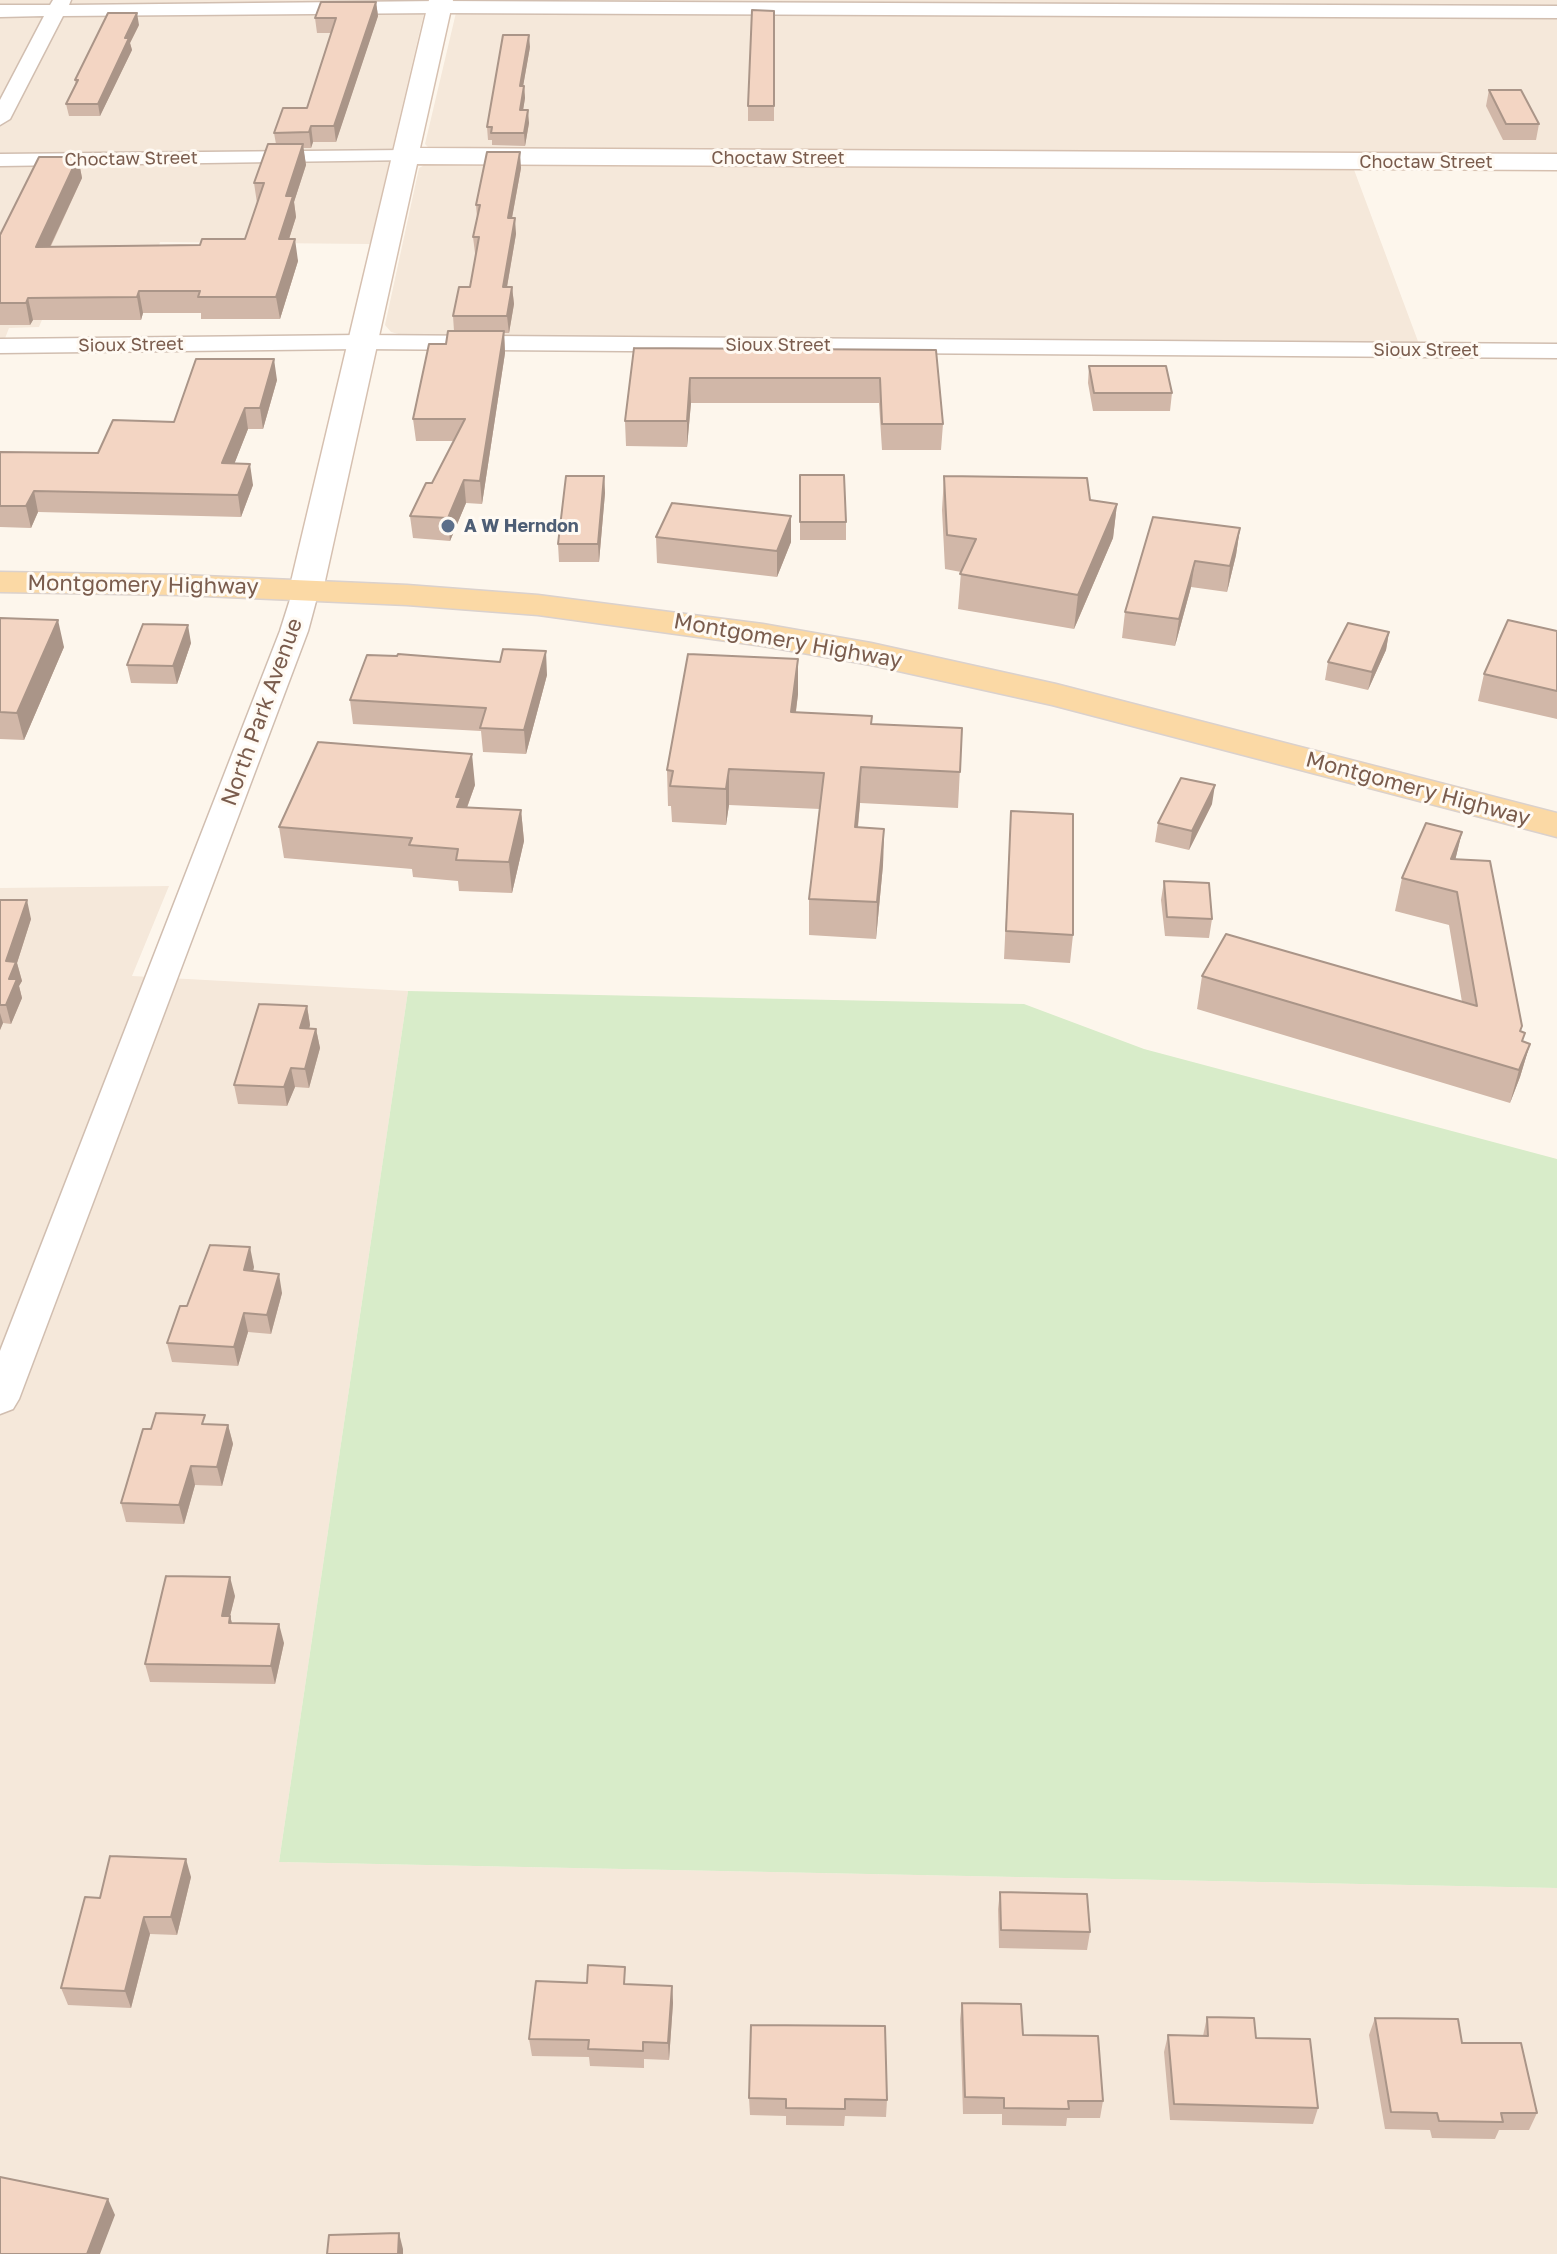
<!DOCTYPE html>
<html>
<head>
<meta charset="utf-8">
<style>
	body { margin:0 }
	canvas { display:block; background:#fdf6ec }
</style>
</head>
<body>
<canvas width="1557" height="2254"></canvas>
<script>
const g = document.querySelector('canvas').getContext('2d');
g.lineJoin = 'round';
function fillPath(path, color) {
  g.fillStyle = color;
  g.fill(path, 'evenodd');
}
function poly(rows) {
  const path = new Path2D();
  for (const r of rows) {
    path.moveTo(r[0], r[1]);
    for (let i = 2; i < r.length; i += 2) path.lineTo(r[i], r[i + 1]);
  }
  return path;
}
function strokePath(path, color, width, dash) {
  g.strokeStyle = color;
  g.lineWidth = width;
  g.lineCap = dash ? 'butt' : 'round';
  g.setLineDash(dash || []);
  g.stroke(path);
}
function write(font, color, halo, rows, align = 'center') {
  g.font = font + ' "Golos Text",sans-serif';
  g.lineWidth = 6;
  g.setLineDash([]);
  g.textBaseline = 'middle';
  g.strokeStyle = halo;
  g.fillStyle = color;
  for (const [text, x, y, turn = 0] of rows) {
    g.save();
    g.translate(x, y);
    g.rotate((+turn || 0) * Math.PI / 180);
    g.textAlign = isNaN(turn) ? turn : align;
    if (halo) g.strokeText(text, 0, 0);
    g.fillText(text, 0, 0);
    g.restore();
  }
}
const residential = poly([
	[0,0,427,0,370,244,160,242,155,263,65,264,39,327,9,328,4,341,0,341],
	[459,0,1557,0,1557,157,430,149,425,144],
	[430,162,1353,167,1419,344,402,335,391,332,385,325,419,168],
	[169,886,132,976,408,991,279,1862,1557,1888,1557,2254,0,2254,0,888]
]);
const green = poly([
	[408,991,1024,1004,1144,1049,1557,1159,1557,1888,279,1862]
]);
const street = poly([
	[53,0,71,0,69,5,439,1,1557,6,1557,18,439,13,63,16,10,119,0,125,0,100,44,16,0,17,0,5,50,5,53,0],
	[405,150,415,156,412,160,0,166,0,154,405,150],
	[360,335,1557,344,1557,358,360,349,0,353,0,339,360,335],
	[306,582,315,584,319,590,308,631,19,1399,13,1409,0,1414,0,1351,280,631,293,590,297,584,306,582]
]);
const secondary = poly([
	[429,0,453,0,420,148,1557,154,1557,170,417,164,323,590,318,597,306,600,294,597,289,590,429,0]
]);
const primary = poly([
	[0,572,181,575,407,585,538,595,763,624,871,643,1056,684,1557,813,1557,837,1052,705,871,665,763,646,538,615,407,605,181,595,0,592,0,572]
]);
const wall = poly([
	[376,2,378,16,336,142,313,142,311,148,303,148,306,165,294,202,296,217,289,239,298,261,280,319,201,319,201,313,143,313,141,320,33,320,30,325,0,325,0,235,78,157,82,178,51,246,200,245,245,239,257,203,254,183,276,144,274,133,307,108,331,33,317,33,315,18],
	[774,11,774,121,748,121,748,106],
	[139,25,130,43,132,50,100,116,69,116,66,104,76,85,75,80],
	[530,47,523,86,524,86,525,98,523,110,529,123,525,146,492,145,492,140,488,140,487,127],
	[1489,90,1539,124,1536,140,1503,140,1486,106],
	[521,168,512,218,516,234,507,287,512,287,514,304,509,333,504,333,505,353,482,504,466,503,450,541,413,538,410,516,432,483,454,441,416,441,413,419,446,344,454,331,453,316,470,287,476,253,475,253,473,237,477,217,476,205],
	[634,348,936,350,943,424,941,450,882,450,879,403,691,403,687,447,626,446,625,421],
	[1089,366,1172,393,1170,411,1093,411,1088,383],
	[277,380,263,429,248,429,234,464,253,485,241,517,38,512,31,528,0,527,0,452,98,453],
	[800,475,846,522,846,540,800,540],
	[604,476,605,493,599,562,559,562,558,544],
	[944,476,1117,504,1113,538,1074,629,958,609,961,572,945,569,942,510],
	[791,516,791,542,777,577,657,563,656,537],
	[1240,528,1236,555,1227,592,1191,587,1175,646,1122,638,1125,612],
	[0,618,64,647,24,740,0,739],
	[1557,631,1557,719,1478,701,1484,674],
	[1389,632,1386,650,1368,690,1325,680,1328,662],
	[191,643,177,684,131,683,127,665],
	[798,659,798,694,796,712,871,724,962,728,958,808,860,803,858,828,884,829,883,865,876,939,809,935,809,899,820,809,729,805,726,825,672,822,671,806,668,806,667,770],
	[547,675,526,754,483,752,481,731,353,724,350,700],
	[475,785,467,808,521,810,524,841,512,893,459,891,458,881,413,877,412,869,284,858,279,827],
	[1212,804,1189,850,1155,842,1158,823],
	[1011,811,1073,935,1070,963,1004,959],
	[1462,832,1455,860,1521,1031,1523,1042,1530,1044,1520,1077,1510,1103,1197,1009,1202,976,1462,1002,1449,925,1395,911,1402,878],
	[1164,881,1212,919,1209,938,1165,936,1161,900],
	[0,900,31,919,17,963,22,981,19,986,22,998,11,1024,3,1023,0,1030],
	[307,1006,310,1025,309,1029,316,1029,320,1048,309,1088,295,1087,287,1106,238,1104,234,1085],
	[254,1267,253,1271,282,1293,271,1334,248,1332,238,1366,172,1362,167,1343,187,1306],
	[207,1425,228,1425,233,1444,222,1486,195,1485,184,1524,126,1522,121,1503,151,1429],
	[235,1596,230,1616,232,1623,284,1643,275,1684,150,1682,145,1664],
	[191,1877,177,1935,150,1934,131,2008,68,2005,61,1988,100,1898],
	[1000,1892,1090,1932,1087,1950,999,1948,998,1909],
	[587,1983,672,1986,673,2003,669,2060,644,2059,644,2068,590,2066,589,2057,532,2056,529,2039],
	[962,2003,1023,2035,1103,2101,1100,2118,1067,2118,1066,2126,1002,2125,1002,2114,963,2114,960,2020],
	[1207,2017,1256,2038,1318,2108,1313,2124,1170,2120,1164,2052,1168,2035,1203,2036],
	[1375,2018,1462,2043,1537,2113,1529,2130,1499,2130,1495,2139,1432,2138,1430,2130,1385,2129,1369,2035],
	[749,2098,887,2100,886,2117,845,2116,844,2126,786,2125,786,2116,750,2115]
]);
const shadedWall = poly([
	[376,2,378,16,336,142,334,126],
	[137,13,139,25,130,43,132,50,100,116,98,104,125,38],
	[529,35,530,47,521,98,520,86],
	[524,86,525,98,521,123,520,110],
	[528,110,529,123,525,146,524,133],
	[311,126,313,142,311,148,309,132],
	[303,144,306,165,294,202,296,217,282,261,279,239,286,196],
	[520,152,521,168,509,234,508,218],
	[78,157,82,178,40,268,36,247],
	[515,218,516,234,504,304,503,287],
	[295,239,298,261,280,319,276,297],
	[512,287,514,304,509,333,507,316],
	[139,291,143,313,141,320,137,297],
	[28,298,33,320,30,325,26,303],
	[504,331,505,353,482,504,480,481],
	[274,359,277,380,263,429,260,408],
	[690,378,691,403,687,447,687,421],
	[245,408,248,429,226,485,222,463],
	[250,464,253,485,241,517,238,495],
	[604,476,605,493,599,562,598,544],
	[464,480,466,503,450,541,448,518],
	[34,491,38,512,31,528,26,506],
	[1117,504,1113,538,1074,629,1078,595],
	[791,516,791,542,777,577,777,551],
	[1240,528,1236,555,1227,592,1230,566],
	[1195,561,1191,587,1175,646,1179,619],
	[58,620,64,647,24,740,17,713],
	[188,625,191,643,177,684,173,666],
	[1389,632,1386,650,1368,690,1372,672],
	[546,651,547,675,526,754,524,730],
	[798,659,798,694,791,748,791,712],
	[472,754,475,785,463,818,461,838,456,797],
	[861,767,860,803,854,864,855,827],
	[729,769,729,805,726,825,726,789],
	[1215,785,1212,804,1189,850,1192,831],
	[521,810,524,841,512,893,509,862],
	[884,829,883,865,876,939,877,902],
	[1462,832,1454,865,1451,859],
	[27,900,31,919,17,963,22,981,19,986,22,998,11,1024,6,1005,6,961],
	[307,1006,310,1025,304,1047,300,1028],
	[0,1013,3,1023,0,1030],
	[316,1029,320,1048,309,1088,305,1069],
	[1530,1044,1520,1077,1510,1103,1519,1070],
	[291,1068,295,1087,287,1106,284,1087],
	[250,1247,254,1267,248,1289,244,1270],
	[279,1274,282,1293,271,1334,267,1315],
	[244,1313,248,1332,238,1366,234,1347],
	[228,1425,233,1444,222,1486,217,1467],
	[191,1466,195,1485,184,1524,179,1505],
	[230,1577,235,1596,230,1616,235,1635,222,1616],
	[279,1624,284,1643,275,1684,271,1666],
	[186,1859,191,1877,177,1935,171,1917],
	[144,1917,150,1934,131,2008,125,1991],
	[672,1986,673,2003,669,2060,668,2043],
	[108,2199,115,2215,100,2254,87,2254],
	[399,2233,403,2249,403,2254,398,2254]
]);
const building = poly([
	[321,2,376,2,334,126,311,126,309,132,274,133,283,108,307,108,336,18,315,18,321,2],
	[752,10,774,11,774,106,748,106,752,10],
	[108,13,137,13,125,38,129,38,98,104,66,104,78,80,75,80,108,13],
	[503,35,529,35,520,86,524,86,520,110,528,110,524,133,491,133,492,127,487,127,503,35],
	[1489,90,1521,90,1539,124,1506,124,1489,90],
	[268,144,303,144,286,196,293,196,279,239,295,239,276,297,198,297,200,291,139,291,137,297,28,298,26,303,0,303,0,235,39,157,78,157,36,247,200,245,202,239,245,239,264,183,254,183,268,144],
	[487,152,520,152,508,218,515,218,503,287,512,287,507,316,453,316,459,287,470,287,479,237,473,237,480,205,476,205,487,152],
	[448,331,504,331,480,481,464,480,448,518,410,516,426,483,432,483,465,419,413,419,429,344,446,344,448,331],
	[634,348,936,350,943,424,882,424,880,378,690,378,687,421,625,421,634,348],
	[196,359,274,359,260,408,245,408,222,463,250,464,238,495,34,491,26,506,0,506,0,452,98,453,113,420,174,422,196,359],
	[1089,366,1166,366,1172,393,1094,393,1089,366],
	[800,475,844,475,846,522,800,522,800,475],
	[566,476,604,476,598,544,558,544,566,476],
	[944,476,1087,478,1090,500,1117,504,1078,595,960,574,976,539,947,535,944,476],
	[672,503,791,516,777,551,656,537,672,503],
	[1153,517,1240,528,1230,566,1195,561,1179,619,1125,612,1153,517],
	[0,618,58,620,17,713,0,712,0,618],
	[1508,620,1557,631,1557,691,1484,674,1508,620],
	[1348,623,1389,632,1372,672,1328,662,1348,623],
	[143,624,188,625,173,666,127,665,143,624],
	[503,649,546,651,524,730,480,728,486,708,350,700,367,655,397,656,398,654,500,662,503,649],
	[688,654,798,659,791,712,872,716,871,724,962,728,960,772,861,767,855,827,884,829,877,902,809,899,824,773,729,769,726,789,670,786,673,771,667,770,688,654],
	[318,742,472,754,456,797,461,797,457,807,521,810,509,862,456,860,458,849,409,845,412,838,279,827,318,742],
	[1181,778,1215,785,1192,831,1158,823,1181,778],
	[1011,811,1073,814,1073,935,1006,931,1011,811],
	[1426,823,1462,832,1451,859,1490,861,1522,1026,1520,1031,1525,1033,1522,1041,1530,1044,1519,1070,1202,976,1226,934,1477,1006,1457,892,1402,878,1426,823],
	[1164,881,1209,883,1212,919,1167,917,1164,881],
	[0,900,27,900,6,961,16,962,9,979,17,979,6,1005,0,1005,0,900],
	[259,1004,307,1006,300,1028,316,1029,305,1069,291,1068,284,1087,234,1085,259,1004],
	[210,1245,250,1247,244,1270,279,1274,267,1315,244,1313,234,1347,167,1343,180,1306,187,1306,210,1245],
	[156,1413,205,1415,202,1424,228,1425,217,1467,191,1466,179,1505,121,1503,143,1429,151,1429,156,1413],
	[166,1576,230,1577,222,1616,230,1616,229,1623,279,1624,271,1666,145,1664,166,1576],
	[110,1856,186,1859,171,1917,144,1917,125,1991,61,1988,85,1897,100,1898,110,1856],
	[1000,1892,1087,1894,1090,1932,1001,1930,1000,1892],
	[588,1965,625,1967,624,1984,672,1986,668,2043,643,2042,643,2051,588,2049,589,2040,529,2039,536,1981,587,1983,588,1965],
	[962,2003,1021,2004,1023,2035,1098,2036,1103,2101,1068,2101,1069,2109,1004,2108,1004,2098,965,2097,962,2003],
	[1207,2017,1254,2018,1256,2038,1310,2039,1318,2108,1174,2104,1168,2035,1208,2036,1207,2017],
	[1375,2018,1458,2019,1462,2043,1521,2043,1537,2113,1501,2113,1503,2122,1439,2121,1437,2113,1391,2112,1375,2018],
	[751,2025,885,2026,887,2100,845,2099,845,2109,786,2108,786,2099,749,2098,751,2025],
	[0,2177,108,2199,87,2254,0,2254,0,2177],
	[399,2233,398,2254,327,2254,329,2235,399,2233]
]);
const markers = [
	[448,526,8,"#5c6f8a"]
];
const farStreetnames = [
	["Choctaw Street",778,158],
	["Choctaw Street",131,159,-1],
	["Choctaw Street",1426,162],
	["Sioux Street",131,345,-1],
	["Sioux Street",778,345],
	["Sioux Street",1426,350]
];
const farServicenames = [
	["A W Herndon",464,526]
];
const streetNames = [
	["Montgomery Highway",143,585,1],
	["Montgomery Highway",788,641,10],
	["North Park Avenue",262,712,-70],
	["Montgomery Highway",1418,789,15]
];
fillPath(residential, '#f5e8da');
fillPath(green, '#d8ecc9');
strokePath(street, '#d1beb0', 3);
strokePath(secondary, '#d6c0b0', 3);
strokePath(primary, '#dad1cd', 3);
fillPath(street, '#fff');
fillPath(secondary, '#fff');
fillPath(primary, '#fbd9a5');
fillPath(wall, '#d1b7a8');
fillPath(shadedWall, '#aa9588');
fillPath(building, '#f3d5c3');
strokePath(building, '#aa9588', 2);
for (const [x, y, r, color] of markers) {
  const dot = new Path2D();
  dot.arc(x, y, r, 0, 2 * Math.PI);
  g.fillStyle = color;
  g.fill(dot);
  strokePath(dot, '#fffaf3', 3);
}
write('18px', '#7a5c4d', '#fffaf3', farStreetnames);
write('bold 18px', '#4e5e75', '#fffaf3', farServicenames, 'left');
write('22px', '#7a5c4d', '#fffaf3', streetNames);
</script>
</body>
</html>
